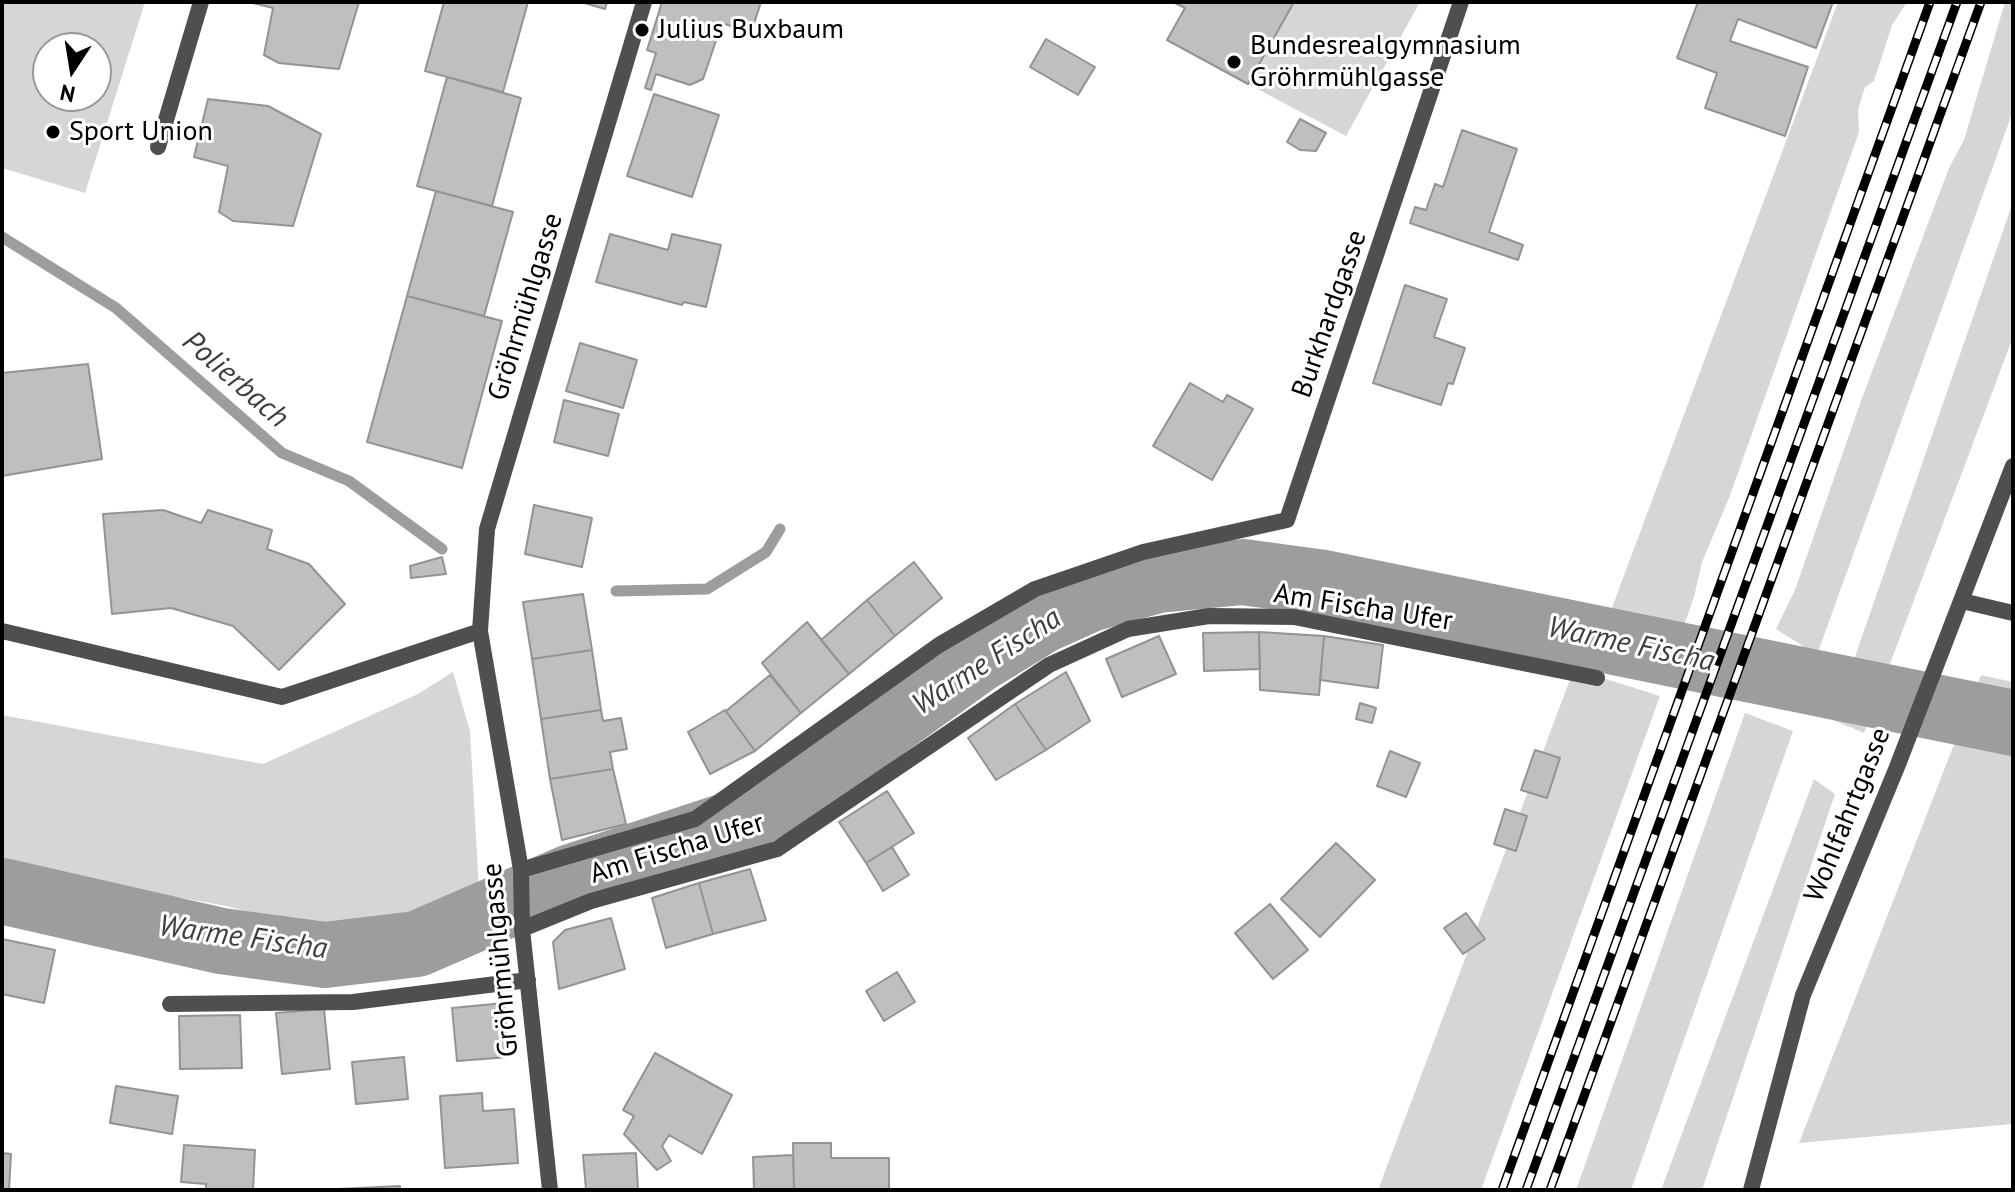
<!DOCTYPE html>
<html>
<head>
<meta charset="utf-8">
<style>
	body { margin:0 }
	#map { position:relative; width:2015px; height:1192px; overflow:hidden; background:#fff; font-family:"PT Sans",sans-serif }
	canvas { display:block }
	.frame { position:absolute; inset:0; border:4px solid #000; pointer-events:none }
	.north { position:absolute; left:32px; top:32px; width:80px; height:80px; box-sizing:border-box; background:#fff; border:2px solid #999; border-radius:50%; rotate:192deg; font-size:22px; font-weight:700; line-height:32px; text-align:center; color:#000 }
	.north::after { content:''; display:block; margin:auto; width:28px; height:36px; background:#000; clip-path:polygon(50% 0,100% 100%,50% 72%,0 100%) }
</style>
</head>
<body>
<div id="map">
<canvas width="2015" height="1192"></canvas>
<div class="frame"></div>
<div class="north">N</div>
</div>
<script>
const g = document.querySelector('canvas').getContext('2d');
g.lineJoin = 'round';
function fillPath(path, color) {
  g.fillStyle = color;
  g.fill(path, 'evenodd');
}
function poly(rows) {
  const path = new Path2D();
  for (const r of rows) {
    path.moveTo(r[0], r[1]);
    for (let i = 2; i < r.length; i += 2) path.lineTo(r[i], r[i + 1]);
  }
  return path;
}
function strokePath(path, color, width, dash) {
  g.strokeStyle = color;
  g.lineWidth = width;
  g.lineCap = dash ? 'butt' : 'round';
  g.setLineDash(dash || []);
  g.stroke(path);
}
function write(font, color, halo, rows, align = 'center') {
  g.font = font + ' "PT Sans",sans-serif';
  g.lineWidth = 6;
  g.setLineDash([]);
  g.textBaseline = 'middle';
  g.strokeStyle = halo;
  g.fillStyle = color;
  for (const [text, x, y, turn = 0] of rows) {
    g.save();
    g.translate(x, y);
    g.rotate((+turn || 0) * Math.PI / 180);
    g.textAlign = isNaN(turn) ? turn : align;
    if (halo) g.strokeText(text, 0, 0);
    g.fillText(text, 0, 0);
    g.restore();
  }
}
const green = poly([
	[2,2,145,2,85,193,2,168],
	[48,48,96,48,96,96,48,96],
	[1294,2,1420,2,1346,136,1248,84],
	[1838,2,1907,2,1892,25,1874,81,1865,87,1858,110,1859,132,1729,498,1702,562,1694,597,1676,648,1610,613],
	[2005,2,2013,2,2013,111,1817,655,1776,629,1795,590,1862,398,1949,168,1964,140],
	[2013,202,2013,337,1864,733,1833,720],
	[1574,669,1660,696,1481,1190,1378,1190],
	[453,672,470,731,479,890,419,926,333,933,226,906,2,865,2,715,263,764,418,694],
	[1981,675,2013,682,2013,1124,1799,1143],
	[1745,713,1793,731,1631,1190,1576,1190],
	[1814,779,1835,794,1702,1190,1661,1190]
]);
const stream = poly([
	[2,237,116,308,282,453,349,481,442,549],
	[616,591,707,589,766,552,780,529]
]);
const river = poly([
	[2,891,221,941,325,955,417,944,571,877,741,821,788,796,979,659,1041,621,1090,599,1158,580,1243,572,1324,583,2013,723]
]);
const building = poly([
	[249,2,359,2,339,69,279,63,264,55,273,8,249,2],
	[444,2,528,2,503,92,425,71,444,2],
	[581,2,607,2,605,9,581,2],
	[662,2,761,2,751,33,722,23,703,79,690,85,656,74,651,90,645,88,656,53,647,50,662,2],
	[1173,2,1294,2,1248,84,1167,40,1185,8,1173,2],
	[1698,2,1833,2,1816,48,1738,19,1730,41,1808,67,1785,136,1705,108,1717,73,1677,58,1698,2],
	[1046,39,1095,67,1078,95,1030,67,1046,39],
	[447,77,521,98,492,206,417,186,447,77],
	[654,94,719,115,692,197,627,176,654,94],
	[208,99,268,106,321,134,293,226,233,221,219,212,228,166,194,157,208,99],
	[1300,119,1326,133,1316,151,1300,150,1287,142,1300,119],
	[1462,130,1517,149,1489,232,1523,245,1518,260,1410,223,1415,207,1426,210,1435,184,1443,187,1462,130],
	[436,191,513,212,484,316,407,296,436,191],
	[610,234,668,250,672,234,721,245,706,307,684,302,682,305,596,282,610,234],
	[1405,285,1447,299,1434,337,1465,348,1453,384,1448,383,1441,405,1373,383,1405,285],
	[407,296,502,321,462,468,367,442,407,296],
	[580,343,637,360,623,408,566,391,580,343],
	[88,364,102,459,2,476,2,373,88,364],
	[1190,383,1223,402,1227,395,1253,409,1212,480,1153,446,1190,383],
	[564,400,619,414,608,456,554,442,564,400],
	[534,505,592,518,582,567,525,554,534,505],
	[163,510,201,523,208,510,272,530,267,549,309,564,345,604,279,670,233,626,171,608,112,614,103,514,163,510],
	[442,557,446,574,411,578,410,566,442,557],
	[914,562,942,598,895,636,867,600,914,562],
	[583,594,592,650,532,659,523,602,583,594],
	[867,600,895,636,849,674,821,640,867,600],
	[807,622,849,674,801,713,762,663,807,622],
	[1259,632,1324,636,1319,695,1260,690,1259,632],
	[1259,632,1260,669,1204,671,1203,633,1259,632],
	[1159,636,1176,674,1122,697,1106,659,1159,636],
	[1324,636,1383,645,1378,688,1320,680,1324,636],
	[592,650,601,710,541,719,532,659,592,650],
	[1066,672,1090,721,1046,750,1015,704,1066,672],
	[770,675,801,713,755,751,726,711,770,675],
	[1360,703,1376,708,1372,723,1356,719,1360,703],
	[1015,704,1046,750,996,780,968,738,1015,704],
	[601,710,603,721,621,718,627,749,610,752,613,769,550,779,541,719,601,710],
	[725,710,755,751,710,774,688,732,725,710],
	[1535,750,1560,758,1547,798,1521,790,1535,750],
	[1390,751,1420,763,1406,797,1377,786,1390,751],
	[613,769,626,824,562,840,550,779,613,769],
	[887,791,914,833,866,863,839,822,887,791],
	[1505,809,1527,816,1516,851,1494,844,1505,809],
	[1336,843,1375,880,1320,937,1281,899,1336,843],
	[892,847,909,875,883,891,866,863,892,847],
	[750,869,766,920,713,934,699,883,750,869],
	[699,883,713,934,666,948,652,898,699,883],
	[1270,904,1308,950,1273,979,1235,933,1270,904],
	[1466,913,1485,939,1463,954,1444,928,1466,913],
	[611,918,625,969,559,989,553,942,565,930,611,918],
	[2,939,55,950,44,1003,2,994,2,939],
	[897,972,915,1002,884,1021,866,991,897,972],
	[504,1003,509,1057,457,1061,452,1008,504,1003],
	[324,1009,330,1069,282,1074,276,1013,324,1009],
	[240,1015,242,1068,180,1069,179,1016,240,1015],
	[655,1053,732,1095,702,1154,669,1135,662,1146,671,1161,657,1170,624,1134,634,1116,623,1110,655,1053],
	[404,1057,408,1099,356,1104,352,1062,404,1057],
	[116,1086,178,1096,172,1134,110,1123,116,1086],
	[482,1093,483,1111,514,1109,518,1163,445,1168,440,1096,482,1093],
	[793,1143,831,1143,831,1158,889,1158,889,1190,794,1190,793,1143],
	[184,1145,255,1150,253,1190,206,1190,206,1184,181,1182,184,1145],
	[2,1153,11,1154,9,1190,2,1190,2,1153],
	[636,1153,638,1190,586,1190,583,1155,636,1153],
	[793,1155,794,1190,754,1190,753,1157,793,1155],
	[400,1186,400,1190,339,1190,339,1189,400,1186]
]);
const minor = poly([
	[158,147,201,2],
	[1962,601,2013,613],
	[2,631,282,697,480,631],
	[521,870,695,819,939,645,1035,589,1143,552,1287,520,1461,2],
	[522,929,591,901,777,849,1049,665,1128,629,1209,616,1294,617,1597,678],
	[170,1004,353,1002,528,980],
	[550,1190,522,929,521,870,480,631,487,529,644,2],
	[1751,1190,1803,995,1897,767,2013,466]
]);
const rail = poly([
	[1502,1190,1930,2],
	[1526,1190,1957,2],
	[1550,1190,1981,2]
]);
const markers = [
	[642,30,8,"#000"],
	[1234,62,8,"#000"],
	[53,132,8,"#000"]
];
const poiNames = [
	["Julius Buxbaum",658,30],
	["Bundesrealgymnasium",1250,46],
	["Gröhrmühlgasse",1250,78],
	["Sport Union",69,132]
];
const streetNames = [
	["Gröhrmühlgasse",526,307,-73],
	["Burkhardgasse",1330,314,-71],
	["Am Fischa Ufer",1363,608,9],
	["Wohlfahrtgasse",1848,815,-68],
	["Am Fischa Ufer",677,849,-17],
	["Gröhrmühlgasse",501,960,-95]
];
const waterNames = [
	["Polierbach",235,380,41],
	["Warme Fischa",1631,645,12],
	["Warme Fischa",987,662,-33],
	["Warme Fischa",243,938,8]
];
fillPath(green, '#d6d6d6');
strokePath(stream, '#9d9d9d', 11);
strokePath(river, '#9d9d9d', 66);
fillPath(building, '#bfbfbf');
strokePath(building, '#939393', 2);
strokePath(minor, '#4f4f4f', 16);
strokePath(rail, '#000', 9);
strokePath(rail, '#fff', 6, [18]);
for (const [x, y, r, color] of markers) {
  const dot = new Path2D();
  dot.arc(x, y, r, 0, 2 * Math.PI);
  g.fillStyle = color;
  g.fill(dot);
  strokePath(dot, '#fff', 3);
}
write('28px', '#000', '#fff', poiNames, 'left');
write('28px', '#000', '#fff', streetNames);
write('italic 30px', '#3e3e3e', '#fff', waterNames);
</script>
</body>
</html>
